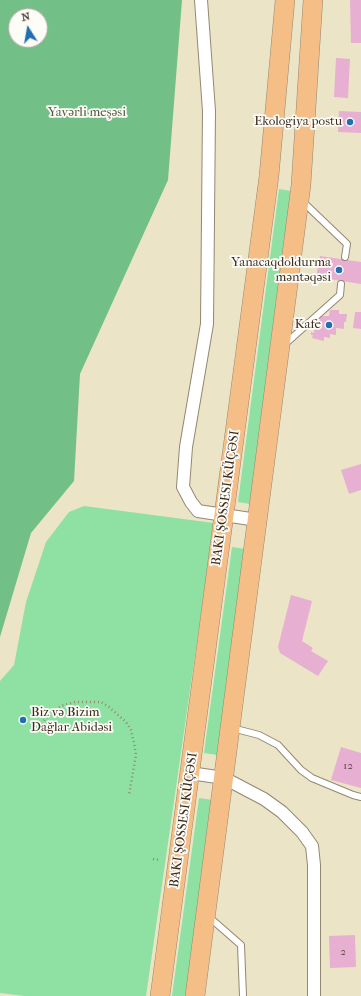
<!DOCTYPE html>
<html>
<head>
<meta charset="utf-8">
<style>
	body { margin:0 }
	#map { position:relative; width:361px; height:996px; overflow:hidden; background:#ece4c6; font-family:"IM FELL French Canon",serif }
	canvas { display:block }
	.north { position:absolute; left:8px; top:8px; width:40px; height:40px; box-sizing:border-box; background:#fdfcf7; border:1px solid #afa8a0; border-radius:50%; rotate:349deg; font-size:11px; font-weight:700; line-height:16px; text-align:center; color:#3b2a1e }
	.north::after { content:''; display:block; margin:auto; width:14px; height:18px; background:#1f6fb2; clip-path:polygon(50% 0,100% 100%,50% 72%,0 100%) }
</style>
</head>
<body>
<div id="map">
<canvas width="361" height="996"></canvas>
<div class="north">N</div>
</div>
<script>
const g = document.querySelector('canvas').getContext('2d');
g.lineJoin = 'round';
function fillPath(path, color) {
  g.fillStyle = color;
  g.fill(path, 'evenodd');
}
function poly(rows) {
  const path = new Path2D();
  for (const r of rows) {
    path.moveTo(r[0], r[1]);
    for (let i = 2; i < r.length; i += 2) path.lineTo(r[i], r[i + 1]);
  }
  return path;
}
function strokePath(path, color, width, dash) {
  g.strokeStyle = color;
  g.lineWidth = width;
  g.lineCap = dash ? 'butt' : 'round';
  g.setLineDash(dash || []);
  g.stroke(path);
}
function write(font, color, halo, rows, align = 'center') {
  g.font = font + ' "IM FELL French Canon",serif';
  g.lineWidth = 3.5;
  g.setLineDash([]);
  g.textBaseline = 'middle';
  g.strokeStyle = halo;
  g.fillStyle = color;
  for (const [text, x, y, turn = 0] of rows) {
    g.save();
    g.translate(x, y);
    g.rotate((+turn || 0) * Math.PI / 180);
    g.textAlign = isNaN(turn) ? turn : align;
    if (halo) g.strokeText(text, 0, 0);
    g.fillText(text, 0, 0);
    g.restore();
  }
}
const green = poly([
	[279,189,291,191,250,504,238,502],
	[84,506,214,523,146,996,24,996,0,993,0,681,14,665,26,602,46,542,69,512],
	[232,547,245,549,217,755,204,753],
	[199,798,213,800,187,996,172,996]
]);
const forest = poly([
	[0,0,182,0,168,180,80,374,74,481,31,533,0,637],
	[16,16,40,16,40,40,16,40]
]);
const building = poly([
	[350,0,361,0,361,43,351,43],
	[336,58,350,59,348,98,334,97],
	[339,111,361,112,361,133,338,132],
	[320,256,361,262,361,284,316,277],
	[330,310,339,310,339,314,347,314,346,322,344,322,344,329,336,328,336,335,330,334,330,338,324,337,324,341,312,338,313,335,311,335,311,332,314,333,315,320,320,320,320,316,329,316],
	[355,312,361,312,361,329,353,328],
	[361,464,361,490,349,494,341,470],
	[291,595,312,601,302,641,313,648,311,651,328,661,318,676,280,653,278,647],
	[341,747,361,753,361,788,331,780],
	[355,935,356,967,330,968,329,936]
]);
const path = poly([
	[38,731,45,719,61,706,75,702,101,702,109,707,126,722,131,730,134,743,136,755,129,795],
	[153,859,160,860]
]);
const service = poly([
	[302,201,347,244,345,257],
	[285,344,340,295,341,284],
	[232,728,259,735,278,745,301,770,312,778,353,795,361,797],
	[209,917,241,945,243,996]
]);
const minor = poly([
	[201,0,209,111,207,324,186,447,183,487,191,502,198,511,257,520],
	[190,773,224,778,264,799,282,812,302,832,312,846,314,865,314,996]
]);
const primary = poly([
	[160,996,269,176,285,0],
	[195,996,301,185,313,0]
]);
const markers = [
	[350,122,4,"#1f6fb2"],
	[339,270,4,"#1f6fb2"],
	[329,325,4,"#1f6fb2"],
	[23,720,4,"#1f6fb2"]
];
const numberNames = [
	["12",348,766],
	["2",343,952]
];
const parkNames = [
	["Yavərli meşəsi",87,113]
];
const poiNames = [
	["Ekologiya postu",342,122],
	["Yanacaqdoldurma",331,263],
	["məntəqəsi",331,278],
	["Kafe",321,325],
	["Biz və Bizim",31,713,"left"],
	["Dağlar Abidəsi",31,728,"left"]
];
const streetNames = [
	["BAKI ŞOSSESI KÜÇƏSI",226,498,-82],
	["BAKI ŞOSSESI KÜÇƏSI",184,820,-82]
];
fillPath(green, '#8ee1a2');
fillPath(forest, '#72bf88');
fillPath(building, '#e7afd1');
strokePath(service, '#948772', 8);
strokePath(minor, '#948772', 14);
strokePath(primary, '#948772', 20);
strokePath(path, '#948772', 2.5, [1, 3]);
strokePath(service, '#fff', 6);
strokePath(minor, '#fff', 12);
strokePath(primary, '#f6be87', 19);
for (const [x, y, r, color] of markers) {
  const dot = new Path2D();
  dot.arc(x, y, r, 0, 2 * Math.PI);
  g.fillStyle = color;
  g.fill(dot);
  strokePath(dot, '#fdfcf7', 1.5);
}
write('11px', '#664b4b', null, numberNames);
write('13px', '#50583f', '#fdfcf7', parkNames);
write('13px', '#3b2a1e', '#fdfcf7', poiNames, 'right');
write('13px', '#3b2a1e', '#fdfcf7', streetNames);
</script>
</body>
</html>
